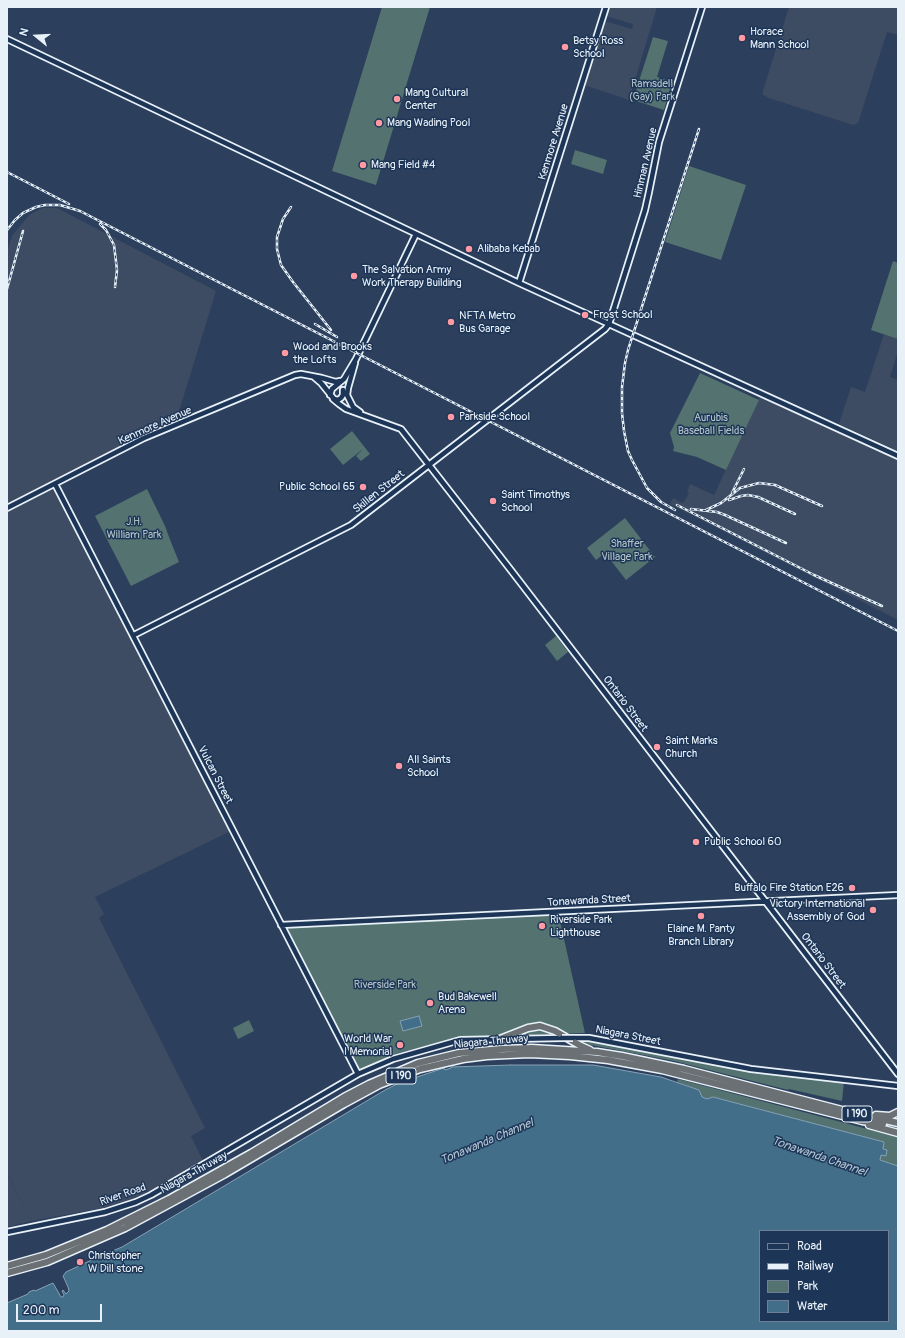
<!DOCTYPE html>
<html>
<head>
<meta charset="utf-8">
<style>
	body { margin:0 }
	#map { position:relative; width:905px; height:1338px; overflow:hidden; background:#2c3f5c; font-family:Pangolin,sans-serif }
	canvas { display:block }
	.frame { position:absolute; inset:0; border:8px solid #e8f1f8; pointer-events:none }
	.legend { position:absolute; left:759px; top:1230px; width:130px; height:92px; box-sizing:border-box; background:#1d3557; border:1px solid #6e8097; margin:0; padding:5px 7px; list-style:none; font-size:12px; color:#e8f1f8 }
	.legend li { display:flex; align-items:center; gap:8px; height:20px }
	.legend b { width:20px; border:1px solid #6e8097 }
	.north { position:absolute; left:16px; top:16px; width:40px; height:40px; -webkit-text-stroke:3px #1d3557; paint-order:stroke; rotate:288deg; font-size:11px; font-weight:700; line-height:16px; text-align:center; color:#e8f1f8 }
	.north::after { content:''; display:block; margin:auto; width:14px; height:18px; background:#e8f1f8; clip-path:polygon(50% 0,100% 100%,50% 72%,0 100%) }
	.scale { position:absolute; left:16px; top:1304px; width:86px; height:18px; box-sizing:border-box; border:2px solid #e8f1f8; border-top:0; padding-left:5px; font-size:12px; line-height:14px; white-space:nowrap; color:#e8f1f8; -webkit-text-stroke:3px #1d3557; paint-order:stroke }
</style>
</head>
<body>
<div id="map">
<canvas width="905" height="1338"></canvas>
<div class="frame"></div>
<ul class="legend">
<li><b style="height:5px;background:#1d3557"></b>Road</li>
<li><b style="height:5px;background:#e8f1f8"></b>Railway</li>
<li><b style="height:11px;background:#537270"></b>Park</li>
<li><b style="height:11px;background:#436e8a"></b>Water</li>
</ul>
<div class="north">N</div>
<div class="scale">200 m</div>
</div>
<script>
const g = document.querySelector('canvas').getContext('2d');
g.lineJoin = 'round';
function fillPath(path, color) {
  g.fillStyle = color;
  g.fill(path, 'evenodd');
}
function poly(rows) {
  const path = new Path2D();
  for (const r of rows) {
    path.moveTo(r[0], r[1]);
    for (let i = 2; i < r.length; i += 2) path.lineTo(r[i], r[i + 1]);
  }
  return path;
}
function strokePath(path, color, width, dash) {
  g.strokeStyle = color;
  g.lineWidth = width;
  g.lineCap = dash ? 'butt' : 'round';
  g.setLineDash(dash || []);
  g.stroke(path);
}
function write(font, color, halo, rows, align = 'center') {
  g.font = font + ' Pangolin,sans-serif';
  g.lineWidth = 3;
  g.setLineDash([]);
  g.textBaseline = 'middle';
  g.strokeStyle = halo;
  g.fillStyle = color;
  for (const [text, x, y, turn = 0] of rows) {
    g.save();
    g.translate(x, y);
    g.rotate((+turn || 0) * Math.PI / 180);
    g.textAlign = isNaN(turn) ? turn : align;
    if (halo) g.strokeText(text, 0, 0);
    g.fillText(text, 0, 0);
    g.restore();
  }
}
const built = poly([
	[609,7,657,7,629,100,584,85,604,21,632,29,633,24,606,16],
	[789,7,898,7,898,35,887,32,858,123,853,125,769,98,762,94],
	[43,208,57,208,216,291,176,421,7,505,7,252,12,236,29,215],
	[884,334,898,339,898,351,890,377,898,380,898,451,839,424,851,387,865,392],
	[760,397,898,460,898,620,670,504,673,498,682,503,684,502,689,493,687,492,690,484,714,495],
	[55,484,233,830,95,897,104,914,99,918,205,1128,191,1136,203,1161,161,1185,129,1201,103,1208,31,1221,7,1172,7,510],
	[7,1173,31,1221,7,1227]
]);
const green = poly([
	[382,7,430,7,376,185,332,171],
	[653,37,668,41,657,77,672,82,664,110,633,100],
	[575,150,607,160,603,174,571,164],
	[689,166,746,185,721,260,665,242],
	[893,261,898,263,898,339,871,330],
	[700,373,759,400,726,470,697,457,673,451,674,447,670,433],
	[352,431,370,454,361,461,356,456,363,449,343,465,330,449],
	[147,489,165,526,169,537,179,562,131,586,95,516],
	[625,518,655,557,626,580,605,553,596,560,587,548],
	[556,636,568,652,557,661,545,645],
	[560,913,563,918,563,920,560,921,585,1033,460,1037,398,1053,361,1069,357,1067,288,931,288,929,290,927],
	[249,1020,254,1031,238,1039,233,1028],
	[578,1040,590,1040,750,1071,844,1081,842,1101,789,1089,788,1090,674,1061,591,1045,583,1044],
	[678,1079,898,1137,898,1166,880,1160,884,1142,713,1097,707,1099,702,1097,699,1090,677,1082]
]);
const water = poly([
	[419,1016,422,1026,403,1031,400,1021,419,1016],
	[510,1065,593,1065,661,1077,699,1090,702,1097,707,1099,713,1097,884,1142,883,1149,887,1150,886,1156,881,1155,880,1160,898,1166,898,1331,7,1331,7,1303,28,1294,29,1292,34,1290,35,1291,53,1283,61,1297,63,1297,64,1295,62,1291,63,1290,66,1294,69,1291,68,1287,63,1276,66,1272,98,1257,122,1247,385,1090,399,1083,444,1068,445,1070,451,1068,451,1067,510,1065],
	[760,1231,888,1231,888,1321,760,1321,760,1231]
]);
const secondary = poly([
	[7,39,519,283,898,456],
	[519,283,606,7],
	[355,363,348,388,347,395,353,407,360,412],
	[314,377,321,383,334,399,338,400,341,398,343,395,343,390],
	[330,395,332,389,344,379,356,359,416,234],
	[333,399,339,404,346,409,401,429,510,569,898,1074],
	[55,484,358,1074],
	[7,508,144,438,295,375,301,374,322,378,336,382,340,381],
	[134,635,351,525,605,329,609,324,645,210,649,192,659,142,702,7],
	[281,925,898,895],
	[573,1038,589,1038,751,1069,898,1086],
	[7,1232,105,1212,136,1202,151,1195,358,1074,393,1059,460,1040,562,1038]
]);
const highway = poly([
	[500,1039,528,1028,540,1026,555,1031,581,1046,590,1050],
	[876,1115,890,1116,898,1112],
	[869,1125,898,1133],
	[7,1266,46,1255,107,1230,169,1199,251,1153,344,1097,369,1084,418,1063,459,1053,502,1049,532,1048,597,1052,622,1056,684,1069,842,1110,898,1123],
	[7,1273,47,1262,125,1228,225,1174,344,1104,379,1085,420,1069,463,1059,487,1056,529,1054,570,1056,608,1060,662,1070,862,1121,883,1124]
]);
const rail = poly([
	[7,172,69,204],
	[291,207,283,219,277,237,277,249,281,265,293,282,331,330],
	[100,224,106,230,114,245,117,270,115,287],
	[7,230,15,220,23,213,36,207,45,205,60,205,80,211,898,631],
	[7,289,23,231],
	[315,324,337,337],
	[732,493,744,469],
	[729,500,741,496,748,495,758,497,795,514],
	[677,505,814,575,882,606],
	[691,509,717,512,725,515,786,543],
	[675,510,661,502,647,488,632,460,628,451,624,431,622,413,622,387,625,363,628,350,699,129],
	[706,510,721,503,740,488,759,483,775,485,822,506]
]);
const secondaryBridge = poly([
	[562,1038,573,1038]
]);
const markers = [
	[742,38,4,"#ff9aa2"],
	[565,47,4,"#ff9aa2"],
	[397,99,4,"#ff9aa2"],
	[379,123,4,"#ff9aa2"],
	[363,165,4,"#ff9aa2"],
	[469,249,4,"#ff9aa2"],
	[354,276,4,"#ff9aa2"],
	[585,315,4,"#ff9aa2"],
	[451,322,4,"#ff9aa2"],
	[285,353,4,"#ff9aa2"],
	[451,417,4,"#ff9aa2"],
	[363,487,4,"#ff9aa2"],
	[493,501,4,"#ff9aa2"],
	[657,747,4,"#ff9aa2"],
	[399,766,4,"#ff9aa2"],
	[696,842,4,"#ff9aa2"],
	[852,888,4,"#ff9aa2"],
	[873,910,4,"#ff9aa2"],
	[701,916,4,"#ff9aa2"],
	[542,926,4,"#ff9aa2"],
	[430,1003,4,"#ff9aa2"],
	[400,1045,4,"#ff9aa2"],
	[80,1262,4,"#ff9aa2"]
];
const shields = [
	[401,1076,30],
	[857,1114,30]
];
const shieldNames = [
	["I 190",401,1076],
	["I 190",857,1114]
];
const poiNames = [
	["Horace",750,32],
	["Mann School",750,45],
	["Betsy Ross",573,41],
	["School",573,54],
	["Mang Cultural",405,93],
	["Center",405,106],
	["Mang Wading Pool",387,123],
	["Mang Field #4",371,165],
	["Alibaba Kebab",477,249],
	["The Salvation Army",362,270],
	["Work Therapy Building",362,283],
	["Frost School",593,315],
	["NFTA Metro",459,316],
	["Bus Garage",459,329],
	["Wood and Brooks",293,347],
	["the Lofts",293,360],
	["Parkside School",459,417],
	["Public School 65",355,487,"right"],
	["Saint Timothys",501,495],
	["School",501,508],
	["Saint Marks",665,741],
	["Church",665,754],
	["All Saints",407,760],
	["School",407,773],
	["Public School 60",704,842],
	["Buffalo Fire Station E26",844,888,"right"],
	["Victory International",865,904,"right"],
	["Assembly of God",865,917,"right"],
	["Riverside Park",550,920],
	["Lighthouse",550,933],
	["Elaine M. Panty",701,929,"center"],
	["Branch Library",701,942,"center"],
	["Bud Bakewell",438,997],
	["Arena",438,1010],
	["World War",392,1039,"right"],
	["I Memorial",392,1052,"right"],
	["Christopher",88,1256],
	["W Dill stone",88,1269]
];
const parkNames = [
	["Ramsdell",652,84],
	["(Gay) Park",652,97],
	["Aurubis",711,418],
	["Baseball Fields",711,431],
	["J.H.",134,522],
	["William Park",134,535],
	["Shaffer",627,544],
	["Village Park",627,557],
	["Riverside Park",385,985]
];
const streetNames = [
	["Kenmore Avenue",554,142,-73],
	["Hinman Avenue",646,163,-77],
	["Kenmore Avenue",155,426,-24],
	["Skillen Street",379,492,-38],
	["Ontario Street",625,704,53],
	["Vulcan Street",215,775,63],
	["Tonawanda Street",589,901,-3],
	["Ontario Street",823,961,53],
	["Niagara Street",628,1036,11],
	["Niagara Thruway",491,1042,-5],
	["Niagara Thruway",194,1173,-29],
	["River Road",123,1195,-19]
];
const waterNames = [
	["Tonawanda Channel",487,1142,-23],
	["Tonawanda Channel",819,1157,19]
];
fillPath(built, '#3e4c63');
fillPath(green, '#537270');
fillPath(water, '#436e8a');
strokePath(water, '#85a2b6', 1);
strokePath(secondary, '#e8f1f8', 8);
strokePath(highway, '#e8f1f8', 9);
strokePath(secondary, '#1d3557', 4.5);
strokePath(highway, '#6a7074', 6);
strokePath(rail, '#e8f1f8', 2.5);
strokePath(rail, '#1d3557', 1, [3]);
strokePath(secondaryBridge, '#e8f1f8', 8, []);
strokePath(secondaryBridge, '#1d3557', 4.5);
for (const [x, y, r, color] of markers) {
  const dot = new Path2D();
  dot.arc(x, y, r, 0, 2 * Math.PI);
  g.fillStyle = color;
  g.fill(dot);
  strokePath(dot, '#1d3557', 1.5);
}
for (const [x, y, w] of shields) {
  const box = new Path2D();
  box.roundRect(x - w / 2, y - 8, w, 16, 3);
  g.fillStyle = '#1d3557';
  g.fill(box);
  strokePath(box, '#e8f1f8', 1);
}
write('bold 10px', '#e8f1f8', null, shieldNames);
write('11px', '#e8f1f8', '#1d3557', poiNames, 'left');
write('11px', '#b4c5c8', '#1d3557', parkNames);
write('11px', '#e8f1f8', '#1d3557', streetNames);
write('italic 12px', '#aec3d2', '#1d3557', waterNames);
</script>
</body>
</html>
